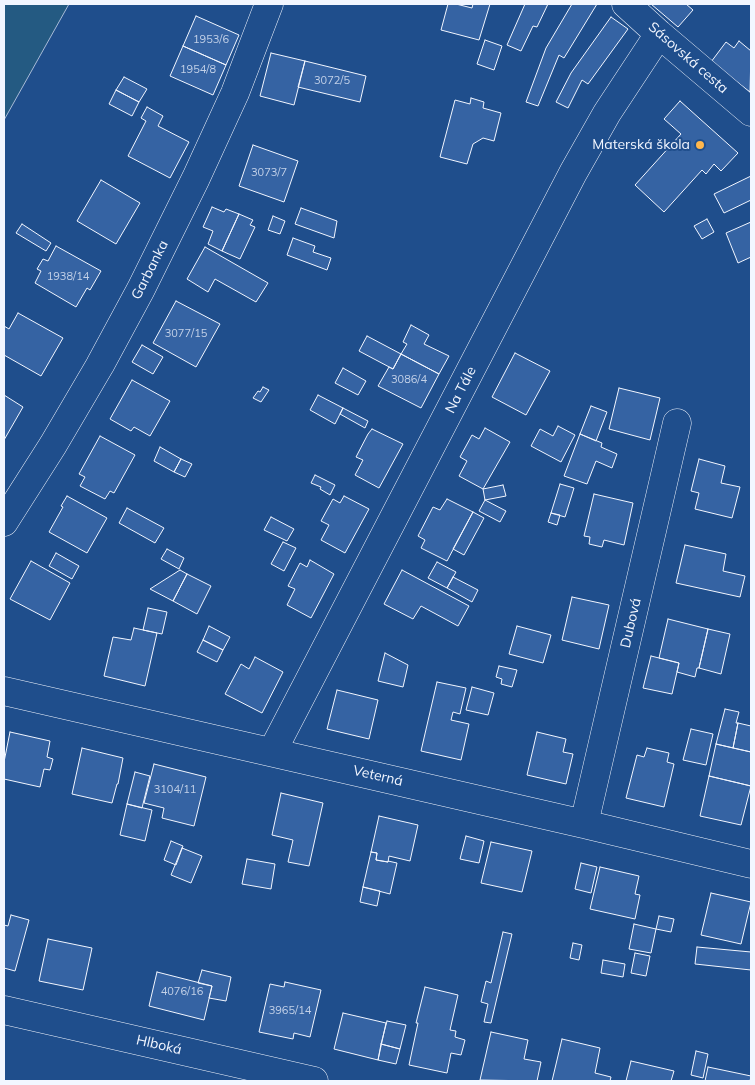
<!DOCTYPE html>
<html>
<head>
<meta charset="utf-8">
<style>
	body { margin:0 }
	#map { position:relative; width:755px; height:1085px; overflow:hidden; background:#1f4e8c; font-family:Mulish,sans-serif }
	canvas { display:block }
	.frame { position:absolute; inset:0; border:5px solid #f2f6ff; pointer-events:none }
</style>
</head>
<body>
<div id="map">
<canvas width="755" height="1085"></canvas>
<div class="frame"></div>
</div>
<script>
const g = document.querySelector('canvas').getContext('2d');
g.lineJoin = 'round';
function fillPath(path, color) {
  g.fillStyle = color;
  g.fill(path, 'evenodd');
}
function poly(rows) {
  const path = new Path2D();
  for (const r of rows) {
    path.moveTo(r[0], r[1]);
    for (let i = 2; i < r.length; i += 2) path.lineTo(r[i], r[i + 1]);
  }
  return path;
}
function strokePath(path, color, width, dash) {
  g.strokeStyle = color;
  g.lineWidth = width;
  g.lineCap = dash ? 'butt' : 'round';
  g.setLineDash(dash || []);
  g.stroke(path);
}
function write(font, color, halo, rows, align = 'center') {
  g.font = font + ' Mulish,sans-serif';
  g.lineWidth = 4;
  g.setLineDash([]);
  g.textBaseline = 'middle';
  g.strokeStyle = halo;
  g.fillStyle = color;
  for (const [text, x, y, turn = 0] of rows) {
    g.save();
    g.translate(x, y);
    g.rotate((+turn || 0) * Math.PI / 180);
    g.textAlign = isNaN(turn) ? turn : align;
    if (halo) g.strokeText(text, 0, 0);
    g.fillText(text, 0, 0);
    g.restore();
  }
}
const green = poly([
	[4,4,69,4,4,120,4,4]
]);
const building = poly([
	[448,4,456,4,472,8,473,4,490,4,479,40,441,30,448,4],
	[525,4,548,4,537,27,533,26,521,51,507,45,525,4],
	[572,4,597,4,564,58,559,55,538,106,526,102,546,48,572,4],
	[651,4,686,4,693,10,678,27,651,4],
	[196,16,239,35,226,65,183,46,196,16],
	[611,17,628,29,588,84,582,80,568,108,556,102,571,73,611,17],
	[485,40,502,46,494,70,477,64,485,40],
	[739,41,751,51,750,92,711,62,726,42,734,48,739,41],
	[183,46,226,65,213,95,170,76,183,46],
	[271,53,305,61,294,105,260,96,271,53],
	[305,61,366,76,360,102,298,87,305,61],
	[124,77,147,89,139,102,116,90,124,77],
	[116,90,139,102,132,116,109,104,116,90],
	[471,98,484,102,483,108,501,113,494,141,483,138,473,144,467,164,440,157,455,100,470,104,471,98],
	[680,101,738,153,721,171,714,164,706,174,702,170,664,212,635,185,681,134,664,119,680,101],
	[147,107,163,116,158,126,189,142,170,178,128,156,146,121,141,118,147,107],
	[253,145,298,161,284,202,239,186,253,145],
	[751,176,751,200,724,213,714,194,751,176],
	[101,180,140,203,116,244,77,221,101,180],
	[212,207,224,212,226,209,239,214,222,251,208,244,213,231,203,227,212,207],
	[301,208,337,221,334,238,295,224,301,208],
	[239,214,253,220,250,225,255,227,240,259,222,251,239,214],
	[273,216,285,221,280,234,268,230,273,216],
	[707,219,714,232,702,239,694,226,707,219],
	[751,222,751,257,738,263,726,233,751,222],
	[22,224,51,243,46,251,16,233,22,224],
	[293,238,315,246,313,252,331,258,327,270,287,255,293,238],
	[56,246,101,271,90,290,87,288,76,307,35,283,41,271,37,269,43,259,48,261,56,246],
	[205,247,268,283,256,302,215,279,208,292,187,279,205,247],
	[176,301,220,324,196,367,153,343,176,301],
	[18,313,63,338,41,376,4,355,4,326,9,329,18,313],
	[411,325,429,335,424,344,449,356,439,374,401,354,407,344,403,342,411,325],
	[367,336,401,354,393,369,359,351,367,336],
	[142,345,163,357,153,374,132,362,142,345],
	[515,353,550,371,526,415,492,397,515,353],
	[401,354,439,374,421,408,378,386,389,367,393,369,401,354],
	[343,368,366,381,358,395,335,383,343,368],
	[132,380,170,401,150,436,134,427,131,431,110,419,132,380],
	[263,387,269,390,261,402,253,398,258,391,260,392,263,387],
	[619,388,660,398,650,440,609,429,619,388],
	[4,395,23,407,4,440,4,395],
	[318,395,343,408,335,424,310,410,318,395],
	[591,406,607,412,596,441,580,434,591,406],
	[343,408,368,421,365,428,340,414,343,408],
	[558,426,575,435,561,462,531,446,540,429,553,436,558,426],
	[485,428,510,442,483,489,459,476,467,461,460,457,472,435,479,439,485,428],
	[372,429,403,444,379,488,355,475,363,460,356,457,368,434,372,429],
	[580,434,602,443,601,447,617,454,612,468,596,461,587,484,564,476,580,434],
	[100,436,135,455,114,493,110,491,105,499,80,486,85,477,79,474,100,436],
	[160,447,181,459,174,472,154,461,160,447],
	[181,459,192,464,185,477,174,472,181,459],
	[699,459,725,466,721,483,740,487,732,518,695,509,699,493,691,491,699,459],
	[315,475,335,485,330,495,320,489,321,487,311,483,315,475],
	[560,484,574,488,565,517,551,513,560,484],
	[503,485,506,496,485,500,483,489,503,485],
	[594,494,633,503,624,545,604,540,602,547,589,544,590,537,584,536,594,494],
	[67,496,107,518,87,553,49,532,63,507,61,506,67,496],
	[344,496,369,509,345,553,321,540,329,525,321,521,333,499,340,503,344,496],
	[447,499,473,512,447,561,421,548,425,540,418,536,433,507,440,510,447,499],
	[485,500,506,511,500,522,479,511,485,500],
	[127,508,164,528,155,543,119,523,127,508],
	[473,512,484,518,464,555,453,549,473,512],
	[551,513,560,515,557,525,548,522,551,513],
	[271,517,294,529,287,541,264,530,271,517],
	[283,542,296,548,284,571,271,564,283,542],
	[685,545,726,554,723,571,745,576,740,597,676,583,685,545],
	[167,549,184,558,179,569,161,559,167,549],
	[56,553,79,566,72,579,49,566,56,553],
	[310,560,334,574,311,618,287,605,295,589,288,586,300,563,307,567,310,560],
	[31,561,70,583,50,620,10,599,31,561],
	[437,562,456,572,447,588,428,578,437,562],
	[180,570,187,574,173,601,150,589,180,570],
	[402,570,469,606,458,626,421,606,413,619,384,604,402,570],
	[187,574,211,586,197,614,173,601,187,574],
	[453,577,478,590,472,602,447,588,453,577],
	[572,597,609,605,599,649,562,640,572,597],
	[148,608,167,612,162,634,143,630,148,608],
	[668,619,708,629,699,668,697,668,695,677,677,672,679,663,659,658,668,619],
	[209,626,230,637,223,650,203,640,209,626],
	[517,626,551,635,543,663,509,654,517,626],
	[134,628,157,633,145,686,104,676,113,637,131,640,134,628],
	[708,629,730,634,721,674,699,668,708,629],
	[203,640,223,650,217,662,197,652,203,640],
	[385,653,408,665,403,687,378,681,385,653],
	[651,656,679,663,672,694,643,688,651,656],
	[255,657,283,672,262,713,225,694,241,664,249,669,255,657],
	[499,666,517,670,512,687,501,684,502,679,496,677,499,666],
	[437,682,466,688,460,714,453,712,451,720,469,724,461,760,421,751,437,682],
	[472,687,494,693,488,715,466,710,472,687],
	[337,690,378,700,369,739,327,729,337,690],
	[725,709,739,712,736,723,738,723,733,748,716,744,725,709],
	[738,723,751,726,751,752,733,748,738,723],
	[691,729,713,734,706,765,683,760,691,729],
	[10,732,50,741,47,757,53,759,50,770,44,769,40,787,4,779,4,762,10,732],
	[537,732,566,739,563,752,573,754,566,784,527,775,537,732],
	[716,744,751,752,751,786,709,776,716,744],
	[82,748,123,758,118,784,117,784,112,803,72,794,82,748],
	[647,748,669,753,667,762,674,764,664,807,626,798,637,755,644,757,647,748],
	[154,764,206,777,194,826,162,818,164,808,144,803,154,764],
	[135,772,150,776,142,808,127,804,135,772],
	[709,776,751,786,741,825,700,816,709,776],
	[281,793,323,803,309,866,288,862,293,840,272,835,281,793],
	[127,804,152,810,145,841,120,835,127,804],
	[379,816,418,825,410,861,389,856,388,862,376,860,377,853,371,852,379,816],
	[466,836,484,841,479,863,460,859,466,836],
	[171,841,183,846,176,865,164,860,171,841],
	[491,842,532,851,522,892,481,883,491,842],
	[182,848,202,856,191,883,171,875,182,848],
	[371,852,377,853,376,860,388,862,388,861,397,863,390,894,363,887,371,852],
	[247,859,275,864,271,889,242,884,247,859],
	[581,863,597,867,591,893,575,889,581,863],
	[600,867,639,876,635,894,640,895,635,919,590,909,600,867],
	[363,887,380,891,377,906,360,902,363,887],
	[711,893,751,902,741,944,701,935,711,893],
	[11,915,29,920,15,971,4,968,4,925,8,926,11,915],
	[659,916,674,919,671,932,656,929,659,916],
	[634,924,656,929,651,953,629,949,634,924],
	[503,932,512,934,491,1023,484,1022,488,1004,481,1002,486,981,491,983,503,932],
	[48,939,92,948,83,990,39,981,48,939],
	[573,943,582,945,579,960,570,958,573,943],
	[697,947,751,952,751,970,695,964,697,947],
	[635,953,650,956,646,976,631,973,635,953],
	[603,960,625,964,623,977,601,973,603,960],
	[202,970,231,977,226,1001,209,998,212,986,198,983,202,970],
	[157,972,212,986,204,1020,149,1006,157,972],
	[285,982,321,990,310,1037,294,1033,293,1039,259,1032,270,984,284,987,285,982],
	[425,987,458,995,450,1030,456,1031,455,1037,465,1040,461,1055,451,1053,447,1073,409,1065,418,1023,416,1023,425,987],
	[343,1013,386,1023,378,1060,334,1049,343,1013],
	[387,1021,406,1025,400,1049,381,1044,387,1021],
	[491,1032,528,1040,524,1059,541,1062,537,1081,480,1080,491,1032],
	[562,1039,600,1048,595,1073,611,1077,610,1081,552,1081,562,1039],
	[381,1044,400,1049,396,1064,378,1060,381,1044],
	[696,1051,708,1054,703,1078,691,1075,696,1051],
	[631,1061,674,1071,671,1081,626,1081,631,1061],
	[708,1067,751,1076,750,1081,705,1081,708,1067]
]);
const minor = poly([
	[626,4,659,34,751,112],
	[4,522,53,445,100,365,141,289,196,178,235,93,269,4],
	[4,691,584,824,751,864],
	[272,752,573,173,607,113,659,34],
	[584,824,677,423],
	[4,1010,314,1081]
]);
const markers = [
	[700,145,5,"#ffb74d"]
];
const numberNames = [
	["1953/6",211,40],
	["1954/8",198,70],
	["3072/5",332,81],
	["3073/7",269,173],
	["1938/14",68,277],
	["3077/15",186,334],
	["3086/4",409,380],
	["3104/11",175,790],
	["4076/16",182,992],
	["3965/14",290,1011]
];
const streetNames = [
	["Sásovská cesta",688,58,41],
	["Garbanka",150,270,-63],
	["Na Tále",461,390,-63],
	["Dubová",631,623,-77],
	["Veterná",378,776,13],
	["Hlboká",159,1045,13]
];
const poiNames = [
	["Materská škola",690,145]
];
fillPath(green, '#245a82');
strokePath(green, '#a8bbd7', 1);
fillPath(building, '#3563a3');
strokePath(building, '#f2f6ff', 1);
strokePath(minor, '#f2f6ff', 29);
strokePath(minor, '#1f4e8c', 28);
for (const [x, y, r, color] of markers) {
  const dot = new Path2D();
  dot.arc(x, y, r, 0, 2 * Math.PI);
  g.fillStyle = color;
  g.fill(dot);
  strokePath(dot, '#1f4e8c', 2);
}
write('11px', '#c3d1e8', null, numberNames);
write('14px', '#f2f6ff', '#1f4e8c', streetNames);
write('14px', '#f2f6ff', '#1f4e8c', poiNames, 'right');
</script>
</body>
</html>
